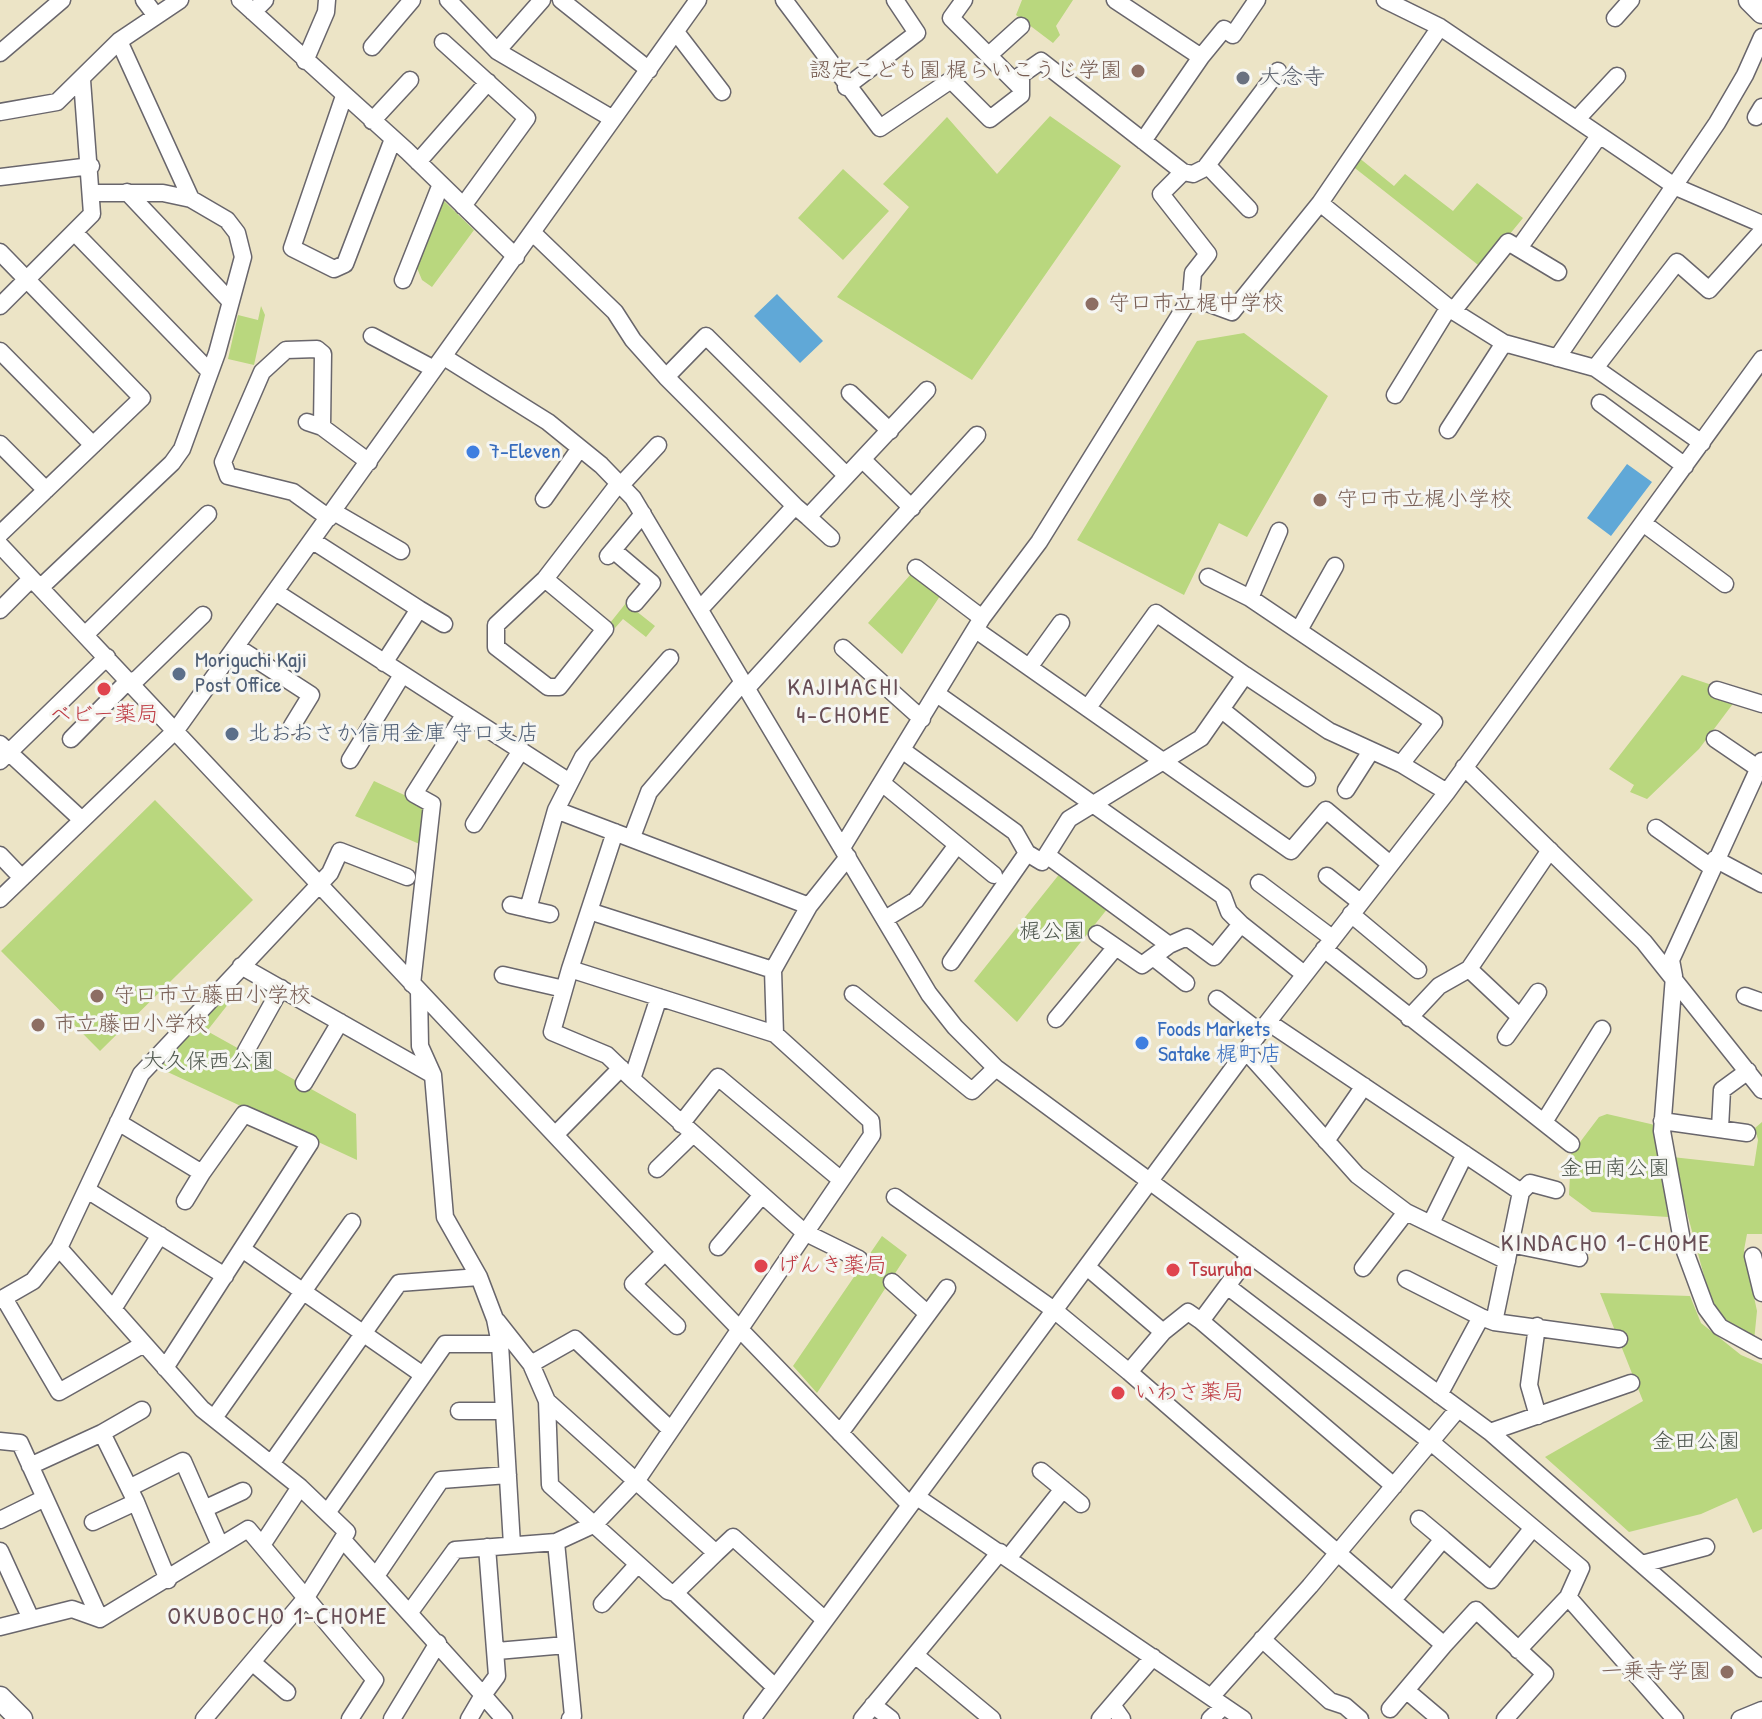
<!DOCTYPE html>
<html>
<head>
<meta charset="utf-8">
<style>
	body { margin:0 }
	canvas { display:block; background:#ece4c6 }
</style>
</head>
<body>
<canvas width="1762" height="1719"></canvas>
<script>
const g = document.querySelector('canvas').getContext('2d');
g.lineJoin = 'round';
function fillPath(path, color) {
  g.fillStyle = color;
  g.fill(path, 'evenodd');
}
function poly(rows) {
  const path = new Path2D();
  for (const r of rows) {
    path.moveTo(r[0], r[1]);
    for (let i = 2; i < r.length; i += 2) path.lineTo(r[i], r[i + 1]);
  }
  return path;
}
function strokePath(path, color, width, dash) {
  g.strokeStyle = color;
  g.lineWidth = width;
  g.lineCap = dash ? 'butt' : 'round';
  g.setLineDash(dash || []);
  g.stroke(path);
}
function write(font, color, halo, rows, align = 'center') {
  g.font = font + ' "Patrick Hand","Klee One",sans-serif';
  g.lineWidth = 6;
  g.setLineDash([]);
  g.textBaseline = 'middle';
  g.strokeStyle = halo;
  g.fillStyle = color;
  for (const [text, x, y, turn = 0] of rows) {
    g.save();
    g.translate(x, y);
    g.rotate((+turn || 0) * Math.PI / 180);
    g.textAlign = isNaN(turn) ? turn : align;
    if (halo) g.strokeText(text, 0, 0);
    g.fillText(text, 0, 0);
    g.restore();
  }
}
const green = poly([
	[1022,0,1073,0,1056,26,1060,35,1053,43,1016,15],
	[1050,116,1121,166,972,380,837,297,909,207,883,184,947,117,997,174],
	[1358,157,1394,186,1405,174,1453,211,1477,183,1523,218,1482,268,1351,165],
	[843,169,889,211,843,260,798,218],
	[443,200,474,230,432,287,422,280,417,268],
	[261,306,265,315,254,365,228,359,238,315,258,320],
	[1244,333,1328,396,1247,537,1219,523,1184,595,1077,540,1197,341],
	[911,574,940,596,902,654,868,623],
	[626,603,655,626,646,637,623,619,615,628,610,623],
	[1682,675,1712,685,1735,701,1699,749,1647,799,1630,792,1634,785,1609,769],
	[374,781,426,805,424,846,355,816],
	[155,800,253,900,100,1051,1,951],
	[1061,872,1108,908,1017,1022,974,981],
	[236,984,240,989,207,1031,356,1114,357,1160,159,1068],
	[1607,1114,1655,1125,1668,1217,1592,1212,1569,1195,1571,1154,1599,1117],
	[1762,1122,1762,1234,1747,1234,1744,1250,1757,1311,1754,1341,1730,1327,1714,1313,1672,1157,1754,1166,1758,1140,1755,1128],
	[882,1236,907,1255,817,1393,793,1366],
	[1600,1293,1690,1296,1701,1323,1741,1355,1762,1364,1762,1529,1753,1533,1737,1498,1701,1514,1629,1532,1545,1457,1643,1401]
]);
const water = poly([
	[777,294,823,341,800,363,754,316],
	[1627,464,1652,482,1611,536,1587,518]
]);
const minor = poly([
	[144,0,156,16],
	[240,0,407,151,516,257],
	[448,0,497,51,613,119],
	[561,0,649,70],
	[784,0,880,128,951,80,990,119,1021,95,1021,75,1041,61,1183,172,1161,194,1208,254,1193,273,1191,297],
	[964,0,951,18,1020,87],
	[1115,0,1201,57],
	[1385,0,1440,27,1676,187,1762,224],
	[253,12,265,0],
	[1615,18,1631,0],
	[676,32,722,92],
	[119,41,191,199],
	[443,42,527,118,463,206],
	[372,47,412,0],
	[497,51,542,0],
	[0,53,62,0],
	[989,55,1021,26],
	[305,61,326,12,327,0],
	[846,87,917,33,895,0],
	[344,96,292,248,334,269,345,264,393,139],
	[0,112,57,102,119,41,180,0],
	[1756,117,1762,107],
	[1577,119,1617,76],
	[372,121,410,80],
	[1143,141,1201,57,1224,29,1233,35,1257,0],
	[418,162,488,82],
	[1207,165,1249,209],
	[1183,172,1193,174,1205,168,1278,71],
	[0,177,91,166],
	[127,192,230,301],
	[1320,203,1453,311,1504,343,1595,368,1702,443],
	[75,233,210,372],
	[533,233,615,312,633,340,666,377,795,506,700,609],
	[1519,248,1599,136],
	[0,252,142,398,0,534],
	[403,280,441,184],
	[0,306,92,214,82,80],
	[1453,311,1508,242,1558,272],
	[372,336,434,369],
	[0,351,93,445],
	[444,357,548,422,601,465,633,498,929,994,955,1027,996,1068,1490,1432,1762,1669],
	[1557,358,1717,123,1745,75,1762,37],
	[1595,368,1677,262,1709,290,1762,231],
	[666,377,706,336,846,475],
	[850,393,890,431],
	[1395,395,1449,307],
	[1600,403,1685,466],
	[307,422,322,427,369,462],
	[322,427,323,354,317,349,286,350,262,372,223,462,228,476,293,492,329,518],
	[1448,430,1504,343],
	[0,444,46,490],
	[864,461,912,508],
	[621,485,658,445],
	[544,499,580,448],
	[795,506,808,517,927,390],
	[334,512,401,551],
	[808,517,831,538],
	[1643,523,1725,584],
	[313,541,419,609,384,663],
	[0,545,665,1252,910,1505],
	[613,550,652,583,635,603],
	[608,556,643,514],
	[916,568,982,618],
	[1208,577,1250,598,1434,722,1401,764],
	[545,579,605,629,559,687,548,687,496,647,496,625,545,579,619,483],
	[41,587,172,463,182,449,217,353,243,257,237,233,227,220,191,199,163,193,92,193],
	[277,593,568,781],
	[1250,598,1279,531],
	[419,609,444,624],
	[0,610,31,579],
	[976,630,1291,851,1326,810,1390,864],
	[1299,630,1335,566],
	[87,633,208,514],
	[237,647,311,695,292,726],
	[843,648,922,719],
	[670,658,583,757,556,810,809,906],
	[1030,666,1061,623],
	[133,683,203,615],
	[746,689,977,435],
	[1717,690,1762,704],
	[937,694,1223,896,1229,912,1241,924],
	[1089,706,1156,613,1245,675],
	[1222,710,1307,778],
	[71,739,129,680],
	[1715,739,1759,769],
	[0,744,82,820],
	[902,750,1015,832,1027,853,1042,862,1069,819,1201,738,1245,675,1329,731,1401,764,1447,792],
	[350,760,402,675],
	[0,761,107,657],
	[1762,761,1671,960,1674,976,1662,1131,1683,1246,1706,1308,1720,1327,1762,1350],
	[1464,767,1644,942,1762,1090],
	[882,783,994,875],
	[1346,790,1371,751],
	[474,824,520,752],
	[1656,828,1711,867],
	[632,837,649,792,743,682],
	[843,846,982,618,1039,542,1191,297,1232,312,1320,203,1440,27],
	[0,855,22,878],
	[1048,856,1169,945],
	[1715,859,1762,884],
	[1327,876,1360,902],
	[1259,883,1332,938],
	[0,899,176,730,698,0],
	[511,905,550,914],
	[528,909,556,810],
	[589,911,773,970],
	[1351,914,1418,970],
	[885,919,916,900,957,845],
	[1097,934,1142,965,1169,945,1187,937,1214,957,1241,924,1304,974],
	[1324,949,1571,1144],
	[1153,957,1186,983],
	[951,962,1027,853],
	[241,966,433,1075],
	[570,969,552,1032,607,1055,632,1079],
	[503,975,564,989],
	[412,984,432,804,414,794,464,715],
	[419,991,420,1046,433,1075,445,1217,479,1277,495,1319,500,1344,512,1545],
	[853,994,972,1091,996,1068],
	[1745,996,1762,1002],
	[659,997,632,1079,804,1232,859,1259],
	[1217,999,1260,1032],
	[1520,1017,1469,969,1550,850],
	[1409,1018,1439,986,1469,969],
	[1056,1019,1115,948],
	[1268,1022,1521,1192],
	[775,1034,773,970,809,906,848,857],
	[1506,1037,1538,992],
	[246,1051,281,988],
	[1246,1051,1357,1175,1406,1212,1363,1268],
	[304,1083,340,1022],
	[1662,1121,1747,1133],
	[118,1122,202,1173,244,1114,310,1143,165,1368],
	[1544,1122,1602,1029],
	[681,1124,718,1077,840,1179],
	[1720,1128,1722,1090,1748,1071],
	[555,1135,621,1068],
	[1326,1141,1364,1086],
	[657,1169,693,1134],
	[87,1190,225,1276],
	[895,1197,1054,1310,1129,1372],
	[185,1201,202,1173],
	[1406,1212,1507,1261],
	[1431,1223,1465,1154],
	[1510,1244,1579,1258],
	[718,1247,762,1195],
	[59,1248,202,1409,300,1487,347,1532,305,1599,204,1719],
	[242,1249,423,1375],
	[665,1252,633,1284,677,1326],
	[1753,1256,1762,1293],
	[1087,1267,1163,1332,1188,1312,1201,1321,1394,1486],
	[1406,1279,1481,1317],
	[892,1282,928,1314],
	[1227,1286,1431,1442,1581,1568,1568,1597,1518,1650],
	[4,1298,59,1392,144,1344],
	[0,1300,33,1281,59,1248,141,1074,330,873,340,851,407,877],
	[113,1309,160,1235],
	[497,1321,531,1364,575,1339,671,1430],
	[1201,1321,1250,1255],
	[1494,1322,1619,1339],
	[1537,1326,1529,1385,1538,1416],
	[1163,1332,1129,1372,1444,1645,1390,1709],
	[531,1364,547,1401,550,1485,668,1591,675,1593,775,1687],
	[1439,1395,1481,1317,1494,1322,1521,1192,1530,1183,1556,1190],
	[547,1401,716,1553,733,1537,825,1620],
	[459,1411,504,1411],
	[214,1418,352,1222],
	[1490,1432,1631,1383],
	[102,1433,142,1410],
	[840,1433,947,1288],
	[0,1441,20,1443,100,1619],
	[271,1464,399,1283,479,1277],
	[30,1466,102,1433,136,1502,168,1580],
	[1041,1471,1081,1504],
	[129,1488,183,1461,220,1545],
	[917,1497,1243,1719],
	[204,1509,243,1491],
	[327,1513,445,1344,500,1344],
	[1419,1519,1443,1539],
	[0,1520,45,1498],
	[93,1522,136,1502],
	[343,1540,483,1695,469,1719],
	[556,1542,573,1716,570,1719],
	[262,1545,300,1487],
	[487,1547,497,1676,483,1695,504,1719],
	[0,1551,31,1619],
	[1009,1557,1063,1489],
	[1642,1564,1706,1547],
	[376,1576,441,1480,508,1475],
	[675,1593,716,1553],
	[1568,1597,1675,1719],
	[1393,1600,1443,1539,1491,1580,1532,1529],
	[602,1604,638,1564],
	[410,1612,455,1550,556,1542,595,1524,637,1480,872,1135,871,1121,775,1034,570,969,615,832],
	[0,1627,72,1609,100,1619,248,1529,375,1680,350,1719],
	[1262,1639,1330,1701,1345,1706,1360,1719],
	[1444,1645,1476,1610,1545,1674,1505,1719],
	[497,1651,566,1645],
	[915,1655,992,1719],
	[252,1662,287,1692],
	[1407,1691,1440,1719],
	[1211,1697,1310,1586,1458,1409],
	[873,1705,891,1719],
	[1112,1705,1122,1719],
	[392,1719,438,1643],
	[752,1719,1260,1032,1447,792,1762,359],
	[862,1719,1000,1552],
	[1100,1719,1153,1657],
	[1210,1719,1224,1706],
	[1740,1719,1762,1710]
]);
const major = poly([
	[1750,0,1762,12],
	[0,1698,21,1719]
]);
const markers = [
	[1138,71,8,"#8d6e63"],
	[1243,78,8,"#6b7280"],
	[1092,304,8,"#8d6e63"],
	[473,452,8,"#3f7fe0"],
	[1320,500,8,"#8d6e63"],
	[179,674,8,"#5c6f8a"],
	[104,689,8,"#e0444e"],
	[232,734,8,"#5c6f8a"],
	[97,996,8,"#8d6e63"],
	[38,1025,8,"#8d6e63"],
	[1142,1043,8,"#3f7fe0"],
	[761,1266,8,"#e0444e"],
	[1173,1270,8,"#e0444e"],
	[1118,1393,8,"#e0444e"],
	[1727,1672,8,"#8d6e63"]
];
const educationNames = [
	["認定こども園 梶らいこうじ学園",1122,71,"right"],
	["守口市立梶中学校",1108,304],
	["守口市立梶小学校",1336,500],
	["守口市立藤田小学校",113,996],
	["市立藤田小学校",54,1025],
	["一乗寺学園",1711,1672,"right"]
];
const worshipNames = [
	["大念寺",1259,78]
];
const shopNames = [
	["7-Eleven",489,452],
	["Foods Markets",1158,1030],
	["Satake 梶町店",1158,1055]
];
const serviceNames = [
	["Moriguchi Kaji",195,661],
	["Post Office",195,686],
	["北おおさか信用金庫 守口支店",248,734]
];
const healthNames = [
	["ベビー薬局",104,715,"center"],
	["げんき薬局",777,1266],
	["Tsuruha",1189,1270],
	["いわさ薬局",1134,1393]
];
const parkNames = [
	["梶公園",1052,932],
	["大久保西公園",208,1062],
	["金田南公園",1615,1169],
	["金田公園",1696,1442]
];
const neighbourhoodNames = [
	["KAJIMACHI",844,689],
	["4-CHOME",844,717],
	["KINDACHO 1-CHOME",1606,1245],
	["OKUBOCHO 1-CHOME",278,1618]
];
fillPath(green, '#b9d77e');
fillPath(water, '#60a8d7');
strokePath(minor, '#69666c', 19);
strokePath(major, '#69666c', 25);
strokePath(minor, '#fff', 16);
strokePath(major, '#fff', 22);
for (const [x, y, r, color] of markers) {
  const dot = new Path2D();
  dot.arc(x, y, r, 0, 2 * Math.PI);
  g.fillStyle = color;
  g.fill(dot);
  strokePath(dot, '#f6f6f2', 3);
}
write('22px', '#785e54', '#f6f6f2', educationNames, 'left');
write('22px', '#5b616d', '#f6f6f2', worshipNames, 'left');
write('22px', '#366cbe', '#f6f6f2', shopNames, 'left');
write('22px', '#4e5e75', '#f6f6f2', serviceNames, 'left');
write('22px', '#be3a42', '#f6f6f2', healthNames, 'left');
write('22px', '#4f584f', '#f6f6f2', parkNames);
g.letterSpacing = '2px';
write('24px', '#674d55', '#f6f6f2', neighbourhoodNames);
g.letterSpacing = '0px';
</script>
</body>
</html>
